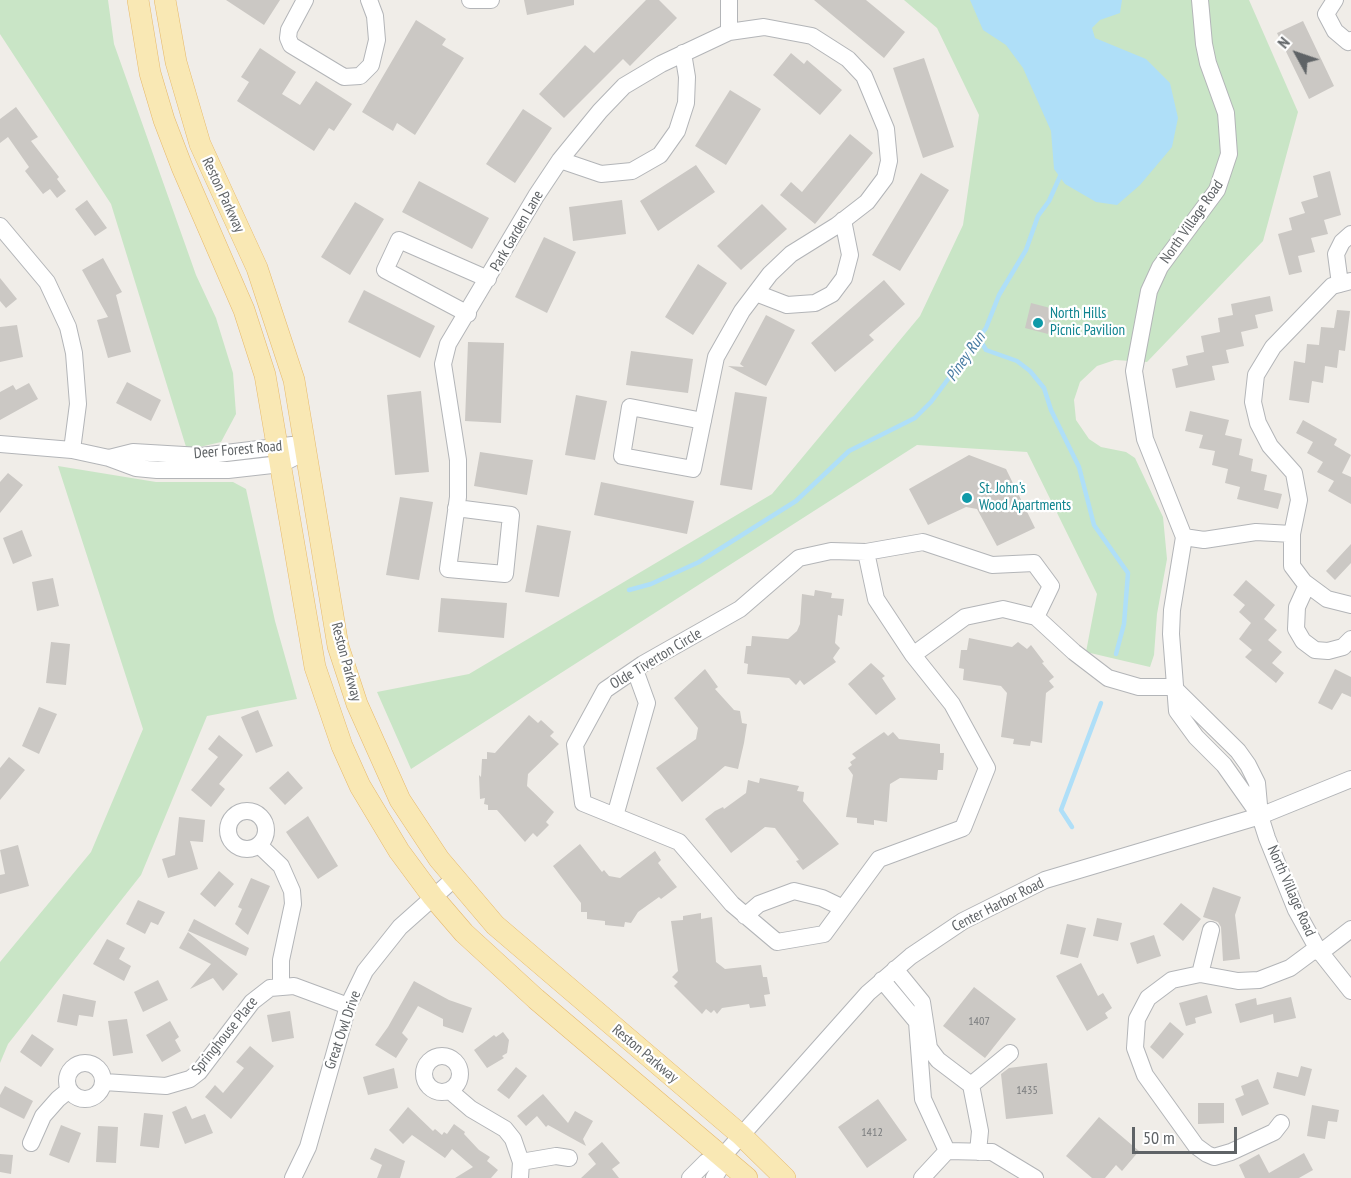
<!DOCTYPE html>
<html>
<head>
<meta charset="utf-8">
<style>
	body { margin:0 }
	#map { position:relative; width:1351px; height:1178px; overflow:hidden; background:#f0ede8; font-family:"PT Sans Narrow",sans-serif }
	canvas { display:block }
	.north { position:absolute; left:1267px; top:24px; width:60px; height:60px; -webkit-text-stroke:4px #fff; paint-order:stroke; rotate:310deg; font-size:16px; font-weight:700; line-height:24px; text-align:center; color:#5f6366 }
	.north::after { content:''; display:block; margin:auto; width:21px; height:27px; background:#5f6366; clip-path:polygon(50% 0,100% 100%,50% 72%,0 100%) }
	.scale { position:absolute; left:1132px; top:1127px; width:105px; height:27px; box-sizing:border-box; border:3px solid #5f6366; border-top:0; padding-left:8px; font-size:18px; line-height:21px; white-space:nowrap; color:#5f6366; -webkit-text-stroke:4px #fff; paint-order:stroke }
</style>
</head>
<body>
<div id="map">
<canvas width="1351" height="1178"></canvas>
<div class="north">N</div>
<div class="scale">50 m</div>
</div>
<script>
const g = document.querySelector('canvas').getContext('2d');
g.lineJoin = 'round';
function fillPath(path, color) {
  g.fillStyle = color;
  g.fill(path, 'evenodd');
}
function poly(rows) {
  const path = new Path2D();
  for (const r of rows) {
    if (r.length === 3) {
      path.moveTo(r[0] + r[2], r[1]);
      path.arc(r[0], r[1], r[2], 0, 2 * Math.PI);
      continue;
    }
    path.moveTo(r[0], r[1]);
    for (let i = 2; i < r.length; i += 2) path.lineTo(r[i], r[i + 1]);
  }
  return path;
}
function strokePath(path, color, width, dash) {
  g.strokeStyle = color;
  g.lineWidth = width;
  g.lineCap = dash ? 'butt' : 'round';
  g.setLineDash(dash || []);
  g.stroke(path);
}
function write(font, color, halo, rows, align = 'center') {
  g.font = font + ' "PT Sans Narrow",sans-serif';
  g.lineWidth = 4.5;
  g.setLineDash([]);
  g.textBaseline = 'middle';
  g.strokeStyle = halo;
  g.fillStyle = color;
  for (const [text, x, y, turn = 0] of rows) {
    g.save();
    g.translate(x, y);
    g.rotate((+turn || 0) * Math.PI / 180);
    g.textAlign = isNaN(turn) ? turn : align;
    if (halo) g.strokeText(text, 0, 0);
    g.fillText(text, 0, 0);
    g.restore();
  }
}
const green = poly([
	[0,0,108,0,114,44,196,275,216,318,233,373,236,414,221,442,187,450,111,204,0,34],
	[904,0,1249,0,1298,112,1263,241,1147,362,1115,360,1097,366,1080,382,1074,400,1076,420,1089,439,1101,447,1126,452,1135,458,1163,517,1167,559,1157,614,1154,655,1150,667,1086,652,1097,594,1027,452,917,445,411,769,377,692,469,674,772,494,920,316,963,225,979,115,937,28],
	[58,466,156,482,233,482,246,489,275,621,297,699,207,716,141,875,8,1044,0,1063,0,962,91,852,143,729]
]);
const water = poly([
	[970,0,1122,0,1120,13,1100,20,1092,28,1095,38,1146,59,1170,83,1178,118,1172,147,1140,185,1117,205,1096,202,1065,184,1054,169,1051,131,1023,68,1006,45,983,30]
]);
const stream = poly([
	[979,338,986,350,1017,361,1030,371,1044,388,1051,410,1079,467,1094,525,1128,573,1124,624,1116,654],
	[629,590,651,584,699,562,796,501,849,451,915,418,931,402,986,328,999,295,1026,250,1038,216,1049,201,1061,174],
	[1072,827,1061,810,1101,703]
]);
const building = poly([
	[226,0,280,0,264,25],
	[524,0,574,0,574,5,527,15],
	[646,0,659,0,677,18,630,66,623,59,564,118,539,94,585,45,594,53],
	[814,0,866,0,905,32,884,58],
	[416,20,446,39,442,45,464,58,415,135,397,123,393,131,362,112],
	[1303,21,1334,86,1309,99,1277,33],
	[260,48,296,72,282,94,300,105,316,81,352,104,334,131,329,128,314,151,237,101,249,82,241,77],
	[791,53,804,64,807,60,842,90,820,115,773,75],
	[924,58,954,147,923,158,893,68],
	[730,90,761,109,726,165,695,146],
	[16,107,38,137,31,141,59,177,57,179,66,191,57,198,50,189,43,194,25,171,29,167,8,137,0,143,0,119],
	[523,109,552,128,515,183,486,164],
	[850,134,873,153,815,224,780,195,791,182,802,192],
	[696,165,715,192,658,231,640,201],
	[1330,171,1341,215,1324,220,1328,234,1311,238,1315,252,1298,256,1302,272,1289,275,1278,234,1292,230,1289,218,1305,213,1301,202,1318,197,1313,176],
	[921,173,949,190,900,271,872,255],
	[419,181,489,218,472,249,402,212],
	[87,200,107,228,95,236,75,209],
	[622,200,626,234,573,241,569,207],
	[355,202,384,219,350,275,321,257],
	[762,204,787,229,741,270,717,246],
	[544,237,576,252,547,313,515,297],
	[103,258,122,292,116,295,131,352,108,358,97,320,108,317,82,270],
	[698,264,727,283,693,335,665,317],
	[0,278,17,299,6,308,0,301],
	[884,280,905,304,869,335,874,340,835,372,811,343],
	[364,290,435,326,420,358,348,322],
	[1270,296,1273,311,1255,315,1258,328,1241,332,1244,346,1226,350,1229,363,1212,366,1215,380,1176,388,1172,369,1188,365,1186,356,1204,352,1201,336,1220,332,1218,318,1233,315,1231,304],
	[1031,303,1054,309,1048,334,1025,328],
	[1337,310,1350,311,1345,351,1339,350,1337,368,1325,366,1323,383,1312,381,1309,403,1289,400,1294,361,1305,363,1307,344,1319,345,1321,327,1334,328],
	[766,315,795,330,766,386,728,366,744,367,740,364],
	[17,325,23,357,0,362,0,327],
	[468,342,504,343,501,423,465,421],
	[631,351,693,359,688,393,626,385],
	[127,382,161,400,151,421,116,403],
	[29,383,38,399,0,420,0,392,13,385,16,390],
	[421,391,429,472,395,475,387,395],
	[735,392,767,397,752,490,720,485],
	[576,395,607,401,595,460,565,455],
	[1190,411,1229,420,1225,435,1242,439,1239,455,1253,459,1251,471,1267,475,1264,490,1282,494,1278,509,1237,499,1240,487,1225,483,1228,469,1212,465,1215,451,1199,448,1203,435,1185,431],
	[1303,420,1337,439,1334,445,1351,455,1342,473,1351,477,1351,504,1328,491,1334,481,1317,472,1323,462,1307,453,1313,442,1296,433],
	[480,452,533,460,527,495,474,486],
	[969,455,1006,469,1035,528,997,546,977,509,966,507,928,525,909,489],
	[8,473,23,485,0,513,0,482],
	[601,482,694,501,687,534,594,515],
	[400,497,433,502,419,580,386,575],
	[537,525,571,531,559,597,525,592],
	[22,530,32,556,13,564,3,538],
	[1351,544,1351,563,1335,580,1326,571],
	[53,578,59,606,37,611,32,582],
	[1246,580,1275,605,1264,619,1277,630,1268,640,1282,652,1272,663,1284,673,1276,683,1245,657,1252,650,1239,639,1251,623,1239,612,1245,605,1233,595],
	[815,590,832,593,831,598,844,599,842,616,838,615,835,643,840,648,833,658,836,662,804,685,800,680,796,685,789,678,747,674,748,664,744,663,746,646,751,646,752,636,788,639,797,631,800,624,802,594,814,596],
	[441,598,507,603,504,638,438,632],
	[969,638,1012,647,1018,642,1027,649,1031,645,1044,662,1042,663,1054,677,1049,681,1054,687,1046,693,1042,743,1031,741,1030,746,1013,744,1014,739,1001,737,1007,693,1001,686,963,680,964,669,959,668,961,650,967,650],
	[51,642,70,644,66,685,46,683],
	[871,663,885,676,882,678,896,699,876,715,848,684],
	[705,669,718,687,715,689,734,710,740,711,742,723,747,724,744,743,738,769,725,766,682,802,656,768,696,739,698,728,674,698],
	[1335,669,1351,677,1351,697,1342,693,1332,710,1318,703],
	[39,707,57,714,39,754,22,746],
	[258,710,273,746,256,753,241,717],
	[529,715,538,723,541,720,554,732,550,736,559,744,528,774,527,786,554,812,546,822,549,825,537,837,533,833,525,842,497,810,488,810,488,805,484,804,485,798,480,799,479,775,481,777,482,759,487,759,487,752,495,753],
	[884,732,888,736,893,732,899,739,940,744,940,753,944,753,943,770,938,770,937,780,900,778,890,784,887,822,874,820,874,825,857,823,857,818,846,817,853,775,848,768,852,765,850,762,856,758,852,754],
	[219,735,243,755,219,784,225,789,211,807,191,790,218,757,208,749],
	[9,757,25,770,0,800,0,768],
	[288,771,303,788,285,805,269,788],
	[760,778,799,786,797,791,804,792,803,801,839,844,803,870,796,861,799,860,775,828,765,827,731,853,705,819,715,811,723,807,724,809,746,793,748,780,759,783],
	[308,816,338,866,318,879,286,832],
	[179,817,205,820,203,842,190,841,198,869,168,878,162,859,175,855],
	[580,844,602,872,604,870,609,876,620,878,655,851,661,860,658,863,677,887,661,899,659,897,638,912,631,923,625,922,624,927,605,925,605,921,587,919,587,912,581,912,581,903,553,866],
	[18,845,29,886,0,894,0,875,5,874,0,850],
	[219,871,234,884,215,907,200,894],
	[251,878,270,886,248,935,235,924,242,909,238,907],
	[1213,887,1241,897,1235,915,1240,959,1223,961,1221,927,1218,922,1203,917],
	[138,900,165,912,158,925,151,922,145,934,126,924],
	[1181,903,1201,919,1183,941,1163,924],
	[701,913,701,919,712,917,716,962,725,969,761,965,763,977,767,977,770,994,764,995,766,1006,750,1008,749,1004,722,1008,717,1014,714,1010,711,1013,706,1009,702,1014,674,986,678,982,672,977,678,971,671,921,683,920,683,916],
	[1097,918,1122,923,1118,941,1093,936],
	[194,919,249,948,246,956,188,931],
	[1067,924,1086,928,1078,958,1060,954],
	[188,932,238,974,223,991,213,978,190,989,211,964,179,948],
	[1154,935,1161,956,1137,964,1130,943],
	[107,939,125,948,119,959,131,966,124,981,93,964],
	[1081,963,1098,996,1103,993,1112,1008,1105,1013,1108,1018,1087,1031,1056,976],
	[158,980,168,1000,143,1012,134,992],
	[414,981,449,1000,472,1008,463,1033,443,1026,443,1019,418,1006,402,1033,408,1039,396,1058,375,1045,388,1027],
	[974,987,1016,1019,985,1058,943,1026],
	[63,994,96,1001,93,1017,79,1015,77,1026,57,1022],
	[1207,995,1212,1013,1195,1018,1196,1023,1186,1026,1179,1003],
	[1291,997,1296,1018,1274,1023,1273,1014,1240,1023,1235,1004,1256,998,1257,1005],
	[290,1011,294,1038,272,1042,267,1015],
	[127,1019,133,1053,113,1056,108,1021],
	[170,1021,179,1037,175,1040,181,1051,162,1062,146,1035],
	[1170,1022,1184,1034,1163,1059,1150,1047],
	[503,1032,509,1040,507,1053,502,1056,504,1058,487,1068,474,1050,494,1035,496,1037],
	[32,1034,54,1049,41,1067,20,1052],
	[250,1046,274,1066,231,1119,205,1097,215,1085,223,1093,244,1068,236,1062],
	[1047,1063,1053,1114,1006,1119,1001,1074,1009,1068],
	[1301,1066,1312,1069,1305,1096,1273,1088,1277,1072,1298,1077],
	[516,1067,527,1076,509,1099,497,1090],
	[394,1068,398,1088,368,1095,363,1077],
	[1258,1079,1269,1104,1242,1116,1235,1099,1244,1095,1241,1086],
	[5,1086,33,1101,24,1119,0,1107,0,1095],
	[543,1094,568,1123,575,1111,593,1121,583,1139,586,1146,548,1125,546,1127,537,1116,526,1126,517,1116],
	[878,1099,907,1140,867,1168,838,1127],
	[1198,1103,1224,1103,1224,1123,1198,1124],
	[1312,1105,1339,1110,1337,1122,1328,1121,1325,1139,1307,1136],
	[186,1106,192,1119,205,1114,213,1133,185,1144,172,1112],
	[408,1107,433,1131,435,1129,442,1135,444,1132,447,1134,454,1124,465,1132,464,1134,479,1150,490,1157,487,1161,498,1170,491,1178,455,1178,473,1167,452,1149,445,1158,412,1135,403,1144,389,1130],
	[144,1113,163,1115,159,1148,140,1146],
	[1099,1117,1139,1151,1122,1171,1116,1165,1105,1178,1092,1178,1066,1156],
	[61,1125,81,1133,69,1163,49,1155],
	[98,1126,118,1127,116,1163,96,1162],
	[602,1142,620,1163,612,1169,619,1178,581,1178,596,1164,588,1154],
	[375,1148,405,1161,400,1178,377,1178,382,1165,370,1159],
	[1304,1153,1313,1170,1299,1178,1245,1178,1239,1165,1259,1154,1269,1173],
	[0,1154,13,1155,11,1174,0,1172]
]);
const minor = poly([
	[305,0,289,30,288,38,291,45,344,77,360,76,371,65,377,40,375,16,369,0],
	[470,0,491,0],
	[1200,0,1204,44,1208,63,1226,113,1229,154,1217,190,1160,267,1149,291,1134,371,1145,439,1184,537,1172,610,1171,634,1177,711,1196,737,1224,765,1260,816],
	[1335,0,1326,14,1335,31,1348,42,1351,40],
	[560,160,601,174,632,171,660,155,677,131,686,103,687,77,683,53],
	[0,226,47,282,68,327,74,353,78,404,72,450],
	[1351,281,1332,286,1273,347,1256,375,1253,402,1258,423,1270,446,1294,473,1299,500,1292,534,1292,566,1304,582,1327,599,1351,605],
	[1340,284,1336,254,1342,242,1351,234],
	[756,293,787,305,815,303,832,294,844,278,850,255,843,220],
	[468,314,385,270,399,240,488,279],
	[703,421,630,407,622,456,693,469,716,357,742,311,770,274,791,254,836,226,867,202,885,178,889,161,886,129,864,76,848,59,812,36,764,27,729,32,729,0],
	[0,444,72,450,109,458,136,468,157,470,228,470,281,464,307,451],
	[109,458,133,452,201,456,292,445,307,451],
	[456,508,511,515,505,574,448,569,458,497,458,460,443,364,448,344,536,196,560,160,600,111,624,86,661,64,729,32],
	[1184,537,1204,540,1256,532,1292,534],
	[866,552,876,599,913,655,952,704,987,768,963,828,879,859,824,934,777,942,732,904,679,842,583,803,575,745,605,690,643,664,740,609,799,558,831,551,866,552,923,542,992,565,1034,563,1051,586,1036,617,1074,652,1108,678,1139,687,1173,687],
	[1307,585,1297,607,1296,629,1303,641,1315,650,1328,651,1343,647,1351,639],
	[913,655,965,617,1003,609,1036,617],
	[1173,687,1238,751,1248,765,1257,783,1260,816,1267,838,1296,910,1317,948,1351,991],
	[247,830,19],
	[615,816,647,703,635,670],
	[259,845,281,866,292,891,293,904,281,960,281,985],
	[745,916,759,904,794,891,822,898,843,908],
	[1320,953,1351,929],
	[895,969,922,1002,929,1048,938,1060,971,1085,980,1131,978,1152],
	[1200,974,1211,930],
	[882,980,917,1022,923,1099,947,1151],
	[442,1074,18],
	[85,1081,18],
	[104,1082,166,1086,190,1079,199,1072,252,1002,270,988,294,986,348,1006],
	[971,1085,1010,1053],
	[450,1091,471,1109,505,1129,513,1139,521,1162,520,1178],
	[1281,1123,1274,1132,1231,1152,1214,1157,1207,1154,1196,1146,1145,1075,1135,1048,1137,1019,1148,998,1172,980,1200,974,1238,981,1259,980,1290,968,1317,948],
	[31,1143,43,1116,58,1099,69,1090],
	[723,1156,868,993,911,956,963,921,1045,880,1260,816,1351,779],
	[521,1162,556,1156,569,1158],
	[293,1178,308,1147,348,1006,365,971,400,927,455,878],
	[690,1178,706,1162,723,1156],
	[714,1178,722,1165,723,1156],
	[922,1178,947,1151,992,1152,1035,1178]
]);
const major = poly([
	[138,0,150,73,164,120,182,167,244,310,265,375,315,667,342,746,360,786,399,851,433,897,464,933,536,999,747,1178],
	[165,0,176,62,200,144,257,268,294,380,338,646,357,704,400,800,439,859,495,925,741,1135,785,1178]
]);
const markers = [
	[1038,323,6,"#0f9aa8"],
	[967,498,6,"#0f9aa8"]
];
const numberNames = [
	["1407",979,1022],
	["1435",1027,1091],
	["1412",872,1133]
];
const streetNames = [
	["Reston Parkway",223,195,65],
	["North Village Road",1192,222,-55],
	["Park Garden Lane",517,231,-60],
	["Deer Forest Road",238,450,-5],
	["Olde Tiverton Circle",656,659,-31],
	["Reston Parkway",346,662,75],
	["North Village Road",1291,891,66],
	["Center Harbor Road",998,905,-27],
	["Great Owl Drive",343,1030,-71],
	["Springhouse Place",225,1036,-51],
	["Reston Parkway",645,1054,40]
];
const cultureNames = [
	["North Hills",1050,314],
	["Picnic Pavilion",1050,331],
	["St. John's",979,489],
	["Wood Apartments",979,506]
];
const waterNames = [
	["Piney Run",966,357,-55]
];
fillPath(green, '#c9e5c6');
fillPath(water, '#afdff8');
strokePath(stream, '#afdff8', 4.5);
fillPath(building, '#cbc8c4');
strokePath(minor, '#b3b5b8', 18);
strokePath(major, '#e7b96a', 22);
strokePath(minor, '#fff', 16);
strokePath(major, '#f9e8b4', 21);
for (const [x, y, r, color] of markers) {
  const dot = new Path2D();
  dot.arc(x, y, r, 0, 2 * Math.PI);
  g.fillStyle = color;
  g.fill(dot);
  strokePath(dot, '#fff', 2);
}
write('12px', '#7a7c7e', null, numberNames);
write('15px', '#5f6366', '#fff', streetNames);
write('15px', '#0d838f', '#fff', cultureNames, 'left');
write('italic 16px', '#487ba2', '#fff', waterNames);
</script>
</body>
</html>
